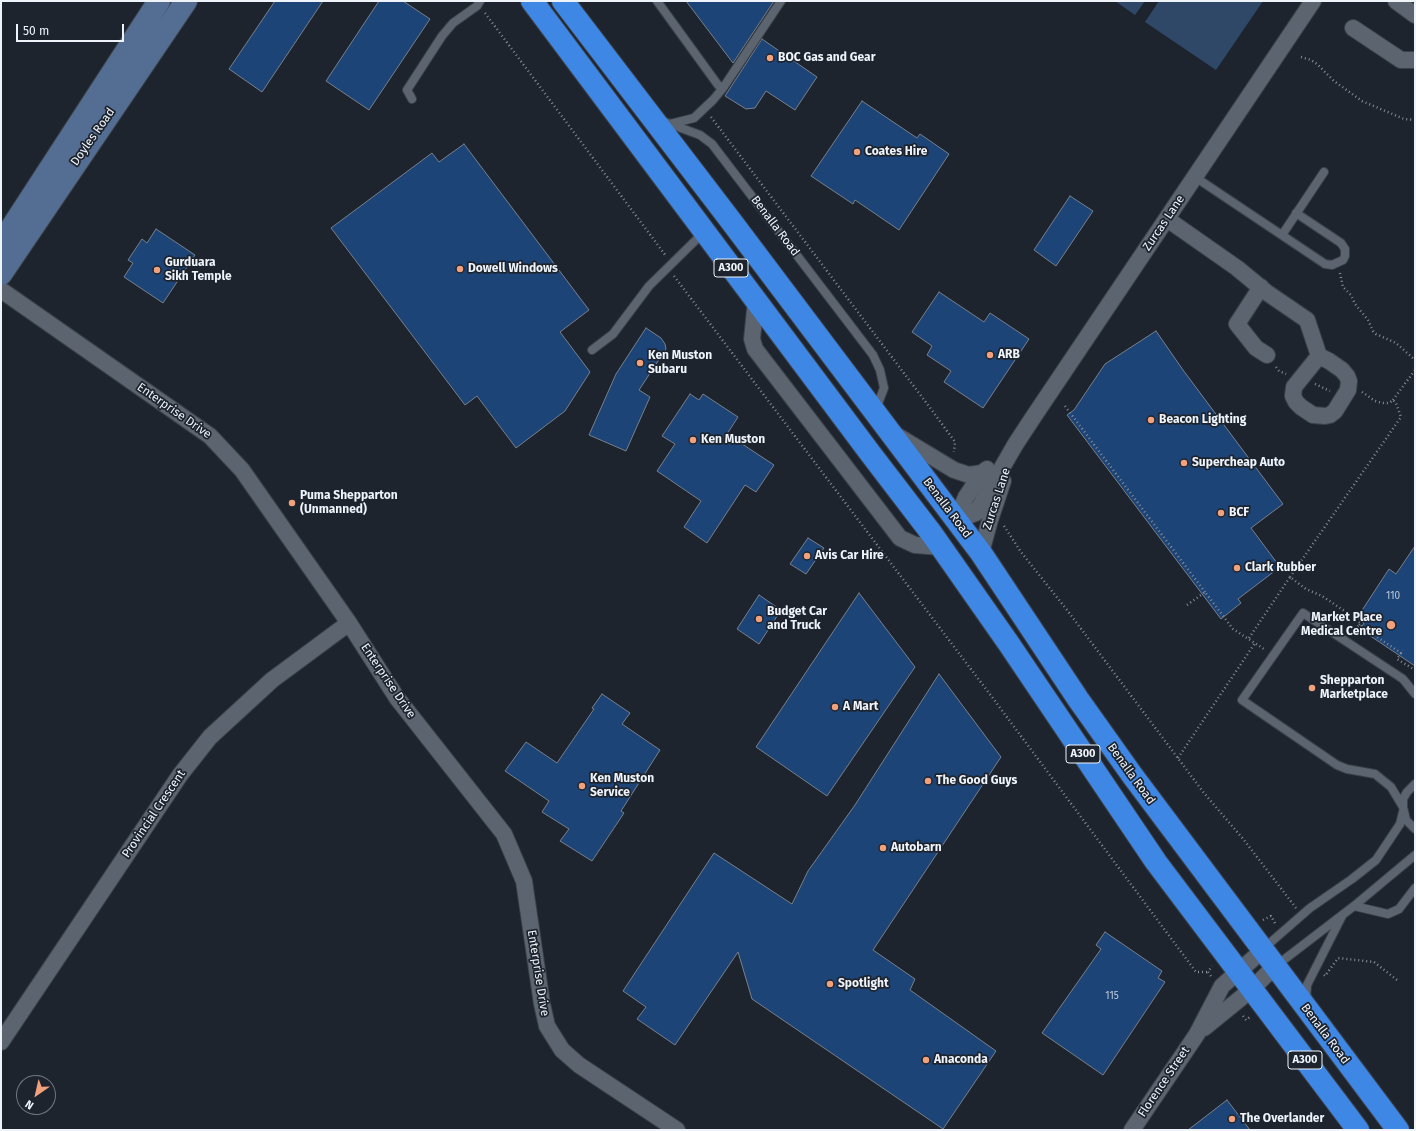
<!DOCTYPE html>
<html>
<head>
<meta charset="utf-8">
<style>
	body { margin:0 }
	#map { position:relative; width:1416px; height:1131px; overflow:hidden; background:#1d242e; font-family:"Fira Sans",sans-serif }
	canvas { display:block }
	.frame { position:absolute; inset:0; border:2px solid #eff4fb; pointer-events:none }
	.north { position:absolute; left:16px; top:1075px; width:40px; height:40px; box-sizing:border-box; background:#1d242e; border:1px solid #717780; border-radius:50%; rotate:214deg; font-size:11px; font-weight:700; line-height:16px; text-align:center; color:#eff4fb }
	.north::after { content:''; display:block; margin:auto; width:14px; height:18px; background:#f1a17c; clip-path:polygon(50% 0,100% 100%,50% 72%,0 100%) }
	.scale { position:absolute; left:16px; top:24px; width:108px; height:18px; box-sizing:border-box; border:2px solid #eff4fb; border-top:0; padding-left:5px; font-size:12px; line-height:14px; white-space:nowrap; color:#eff4fb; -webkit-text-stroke:3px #1d242e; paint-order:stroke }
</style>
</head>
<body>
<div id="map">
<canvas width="1416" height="1131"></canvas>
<div class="frame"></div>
<div class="north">N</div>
<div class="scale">50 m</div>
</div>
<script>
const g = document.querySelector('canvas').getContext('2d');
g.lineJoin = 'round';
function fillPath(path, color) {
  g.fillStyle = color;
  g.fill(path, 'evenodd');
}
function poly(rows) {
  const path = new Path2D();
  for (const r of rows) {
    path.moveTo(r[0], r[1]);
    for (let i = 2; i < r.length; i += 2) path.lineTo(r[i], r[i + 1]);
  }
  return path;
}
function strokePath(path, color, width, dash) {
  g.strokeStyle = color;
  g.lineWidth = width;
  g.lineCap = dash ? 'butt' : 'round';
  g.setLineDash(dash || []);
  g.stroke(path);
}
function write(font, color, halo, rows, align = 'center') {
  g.font = font + ' "Fira Sans",sans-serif';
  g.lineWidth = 3.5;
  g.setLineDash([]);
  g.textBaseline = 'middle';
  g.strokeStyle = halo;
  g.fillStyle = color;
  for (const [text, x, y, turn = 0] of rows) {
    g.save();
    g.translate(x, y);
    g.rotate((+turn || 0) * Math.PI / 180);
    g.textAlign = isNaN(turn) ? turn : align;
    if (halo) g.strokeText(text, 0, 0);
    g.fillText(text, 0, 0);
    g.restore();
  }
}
const green = poly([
	[1115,1,1145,1,1135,15],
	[1159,1,1263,1,1216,70,1145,22]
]);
const building = poly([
	[275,1,323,1,262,92,229,69,275,1],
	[379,1,403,1,430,19,369,110,326,81,379,1],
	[686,1,774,1,733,63,686,1],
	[762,39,817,77,795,110,766,91,755,108,746,109,725,96,762,39],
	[862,101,917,138,920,134,949,154,899,230,855,200,853,204,811,176,862,101],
	[464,144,589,310,560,332,590,372,565,411,516,448,477,396,465,405,331,228,432,153,439,162,464,144],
	[1070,196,1093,211,1056,266,1034,250,1070,196],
	[156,229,195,255,163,303,124,277,133,263,128,260,142,239,147,243,156,229],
	[939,292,984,322,990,313,1029,339,983,408,944,382,951,371,927,355,932,346,912,332,939,292],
	[646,328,661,338,665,344,666,349,639,390,650,397,626,451,589,435,616,374,646,328],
	[1156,331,1183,370,1283,504,1251,528,1280,567,1238,599,1241,603,1221,619,1067,415,1074,410,1105,364,1156,331],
	[690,394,699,400,703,394,738,417,727,434,774,465,756,492,745,485,707,543,684,527,701,501,657,471,675,444,662,436,690,394],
	[808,538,824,548,806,574,790,564,808,538],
	[1415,546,1415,666,1360,629,1364,623,1357,618,1389,569,1396,574,1415,546],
	[859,593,915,667,827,796,756,747,859,593],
	[759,595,781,610,759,644,737,629,759,595],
	[939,674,1001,757,873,950,915,979,910,990,996,1051,943,1129,752,999,738,952,675,1045,637,1019,646,1007,623,991,714,853,792,904,808,871,855,805,939,674],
	[602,694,630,713,622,724,660,750,621,811,624,813,592,861,560,841,569,829,542,812,549,801,505,771,526,742,557,763,594,709,592,708,602,694],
	[1105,932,1162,971,1158,978,1165,982,1103,1075,1042,1033,1101,949,1096,945,1105,932],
	[1227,1100,1250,1130,1188,1130,1227,1100]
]);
const path = poly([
	[485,13,666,256],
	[1301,57,1311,60,1317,64,1334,81,1362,101,1404,119,1415,120],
	[711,117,934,413,955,442,954,452],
	[1340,273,1343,287,1351,295,1355,304,1368,320,1373,331,1376,334,1396,343,1415,360],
	[674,276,992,697,1196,972,1208,972],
	[1276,367,1279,371,1286,374],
	[1315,384,1330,391],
	[1393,400,1415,370],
	[1065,406,1205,592],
	[1004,526,1021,552,1067,610,1204,793,1244,840,1296,908],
	[1290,577,1401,417,1396,403,1393,400,1389,403,1382,403,1375,401,1362,392],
	[1187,605,1205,592,1233,629,1264,649],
	[1353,633,1359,625,1401,653,1403,650],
	[1249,638,1290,577,1306,589,1322,596,1346,612,1361,623,1359,625],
	[1401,653,1397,659,1415,670],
	[1178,758,1255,643],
	[1263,920,1271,916,1276,925],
	[1324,975,1325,976,1338,958,1374,962,1397,980],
	[1211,976,1208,972,1212,966],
	[1243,1016,1246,1020,1250,1017]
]);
const lane = poly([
	[657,1,718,85,723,88],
	[412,99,407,90,442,36,453,23,477,6,480,1],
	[662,121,700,135,712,144,873,355,880,370,884,388,876,409],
	[670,124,694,118,713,100,723,88,781,1],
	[1195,177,1325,264,1332,265,1343,260,1345,256,1345,249,1341,243,1296,213],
	[1282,235,1324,172],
	[592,350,613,334,649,286,704,232],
	[1415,784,1407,792,1403,799,1403,807,1406,820,1415,829],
	[1403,807,1391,787,1375,774,1347,769,1337,765,1242,700,1303,613,1403,679,1415,694],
	[1354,906,1388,914,1399,909,1415,888],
	[1263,949,1310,908,1352,879,1376,860,1400,824,1403,812],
	[1277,965,1354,906,1415,855],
	[1306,1000,1307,985,1342,916]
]);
const street = poly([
	[1396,1,1415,15],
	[1353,28,1401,60,1415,60],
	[1167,219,1237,268,1266,292,1307,320,1319,356,1329,361,1342,370,1347,376,1349,381,1348,390,1335,411,1330,415,1325,416,1313,415,1301,407,1296,402,1293,396,1294,387,1319,356],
	[1261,287,1237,324,1256,348,1267,355],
	[1,290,210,436,242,470,349,623,397,698,504,834,524,881,542,1004,547,1026,562,1050,579,1065,677,1130],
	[756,300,752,339,755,349,900,538,915,545,941,547],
	[896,435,954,470,969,475,982,473],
	[956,520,976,513,1015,445,1032,419,1313,1],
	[956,520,966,497,982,473,987,469],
	[981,553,990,520,1003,481],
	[1204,1028,1252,989,1275,966],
	[1,1042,180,775,210,737,272,680,349,623],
	[1132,1130,1197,1034,1222,986,1263,950]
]);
const secondary = poly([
	[1,244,159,1],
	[1,274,186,1]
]);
const highway = poly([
	[532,1,870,453,932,534,1009,644,1156,862,1358,1130],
	[563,1,731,221,981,553,1078,699,1132,775,1398,1130]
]);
const markers = [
	[770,58,4,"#f1a17c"],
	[857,152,4,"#f1a17c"],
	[460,269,4,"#f1a17c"],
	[157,270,4,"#f1a17c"],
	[990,355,4,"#f1a17c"],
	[640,363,4,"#f1a17c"],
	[1151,420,4,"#f1a17c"],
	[693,440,4,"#f1a17c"],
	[1184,463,4,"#f1a17c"],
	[292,503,4,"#f1a17c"],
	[1221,513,4,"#f1a17c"],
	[807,556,4,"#f1a17c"],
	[1237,568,4,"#f1a17c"],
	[759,619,4,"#f1a17c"],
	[1391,625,5,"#f1a17c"],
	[1312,688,4,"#f1a17c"],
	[835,707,4,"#f1a17c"],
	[928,781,4,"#f1a17c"],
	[582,786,4,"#f1a17c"],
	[883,848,4,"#f1a17c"],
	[830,984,4,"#f1a17c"],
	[926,1060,4,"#f1a17c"],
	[1232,1119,4,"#f1a17c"]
];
const numberNames = [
	["110",1393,596],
	["115",1112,996]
];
const shields = [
	[731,268,34],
	[1083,754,34],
	[1305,1060,34]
];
const shieldNames = [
	["A300",731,268],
	["A300",1083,754],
	["A300",1305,1060]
];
const poiNames = [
	["BOC Gas and Gear",778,58],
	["Coates Hire",865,152],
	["Gurduara",165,263],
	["Sikh Temple",165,277],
	["Dowell Windows",468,269],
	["ARB",998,355],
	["Ken Muston",648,356],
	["Subaru",648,370],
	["Beacon Lighting",1159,420],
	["Ken Muston",701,440],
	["Supercheap Auto",1192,463],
	["Puma Shepparton",300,496],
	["(Unmanned)",300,510],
	["BCF",1229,513],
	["Avis Car Hire",815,556],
	["Clark Rubber",1245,568],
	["Budget Car",767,612],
	["and Truck",767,626],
	["Market Place",1382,618,"right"],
	["Medical Centre",1382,632,"right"],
	["Shepparton",1320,681],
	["Marketplace",1320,695],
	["A Mart",843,707],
	["Ken Muston",590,779],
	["Service",590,793],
	["The Good Guys",936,781],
	["Autobarn",891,848],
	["Spotlight",838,984],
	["Anaconda",934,1060],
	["The Overlander",1240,1119]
];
const streetNames = [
	["Doyles Road",93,137,-55],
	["Zurcas Lane",1164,223,-56],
	["Benalla Road",775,226,53],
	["Enterprise Drive",174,411,35],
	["Zurcas Lane",997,499,-72],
	["Benalla Road",947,508,53],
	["Enterprise Drive",388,681,56],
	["Benalla Road",1131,774,54],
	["Provincial Crescent",154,814,-56],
	["Enterprise Drive",538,973,81],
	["Benalla Road",1325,1034,53],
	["Florence Street",1164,1082,-56]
];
fillPath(green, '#304868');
fillPath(building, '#1d4476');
strokePath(building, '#78808c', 1);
strokePath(lane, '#3a4048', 10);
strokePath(street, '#3a4048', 18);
strokePath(secondary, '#3a4048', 24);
strokePath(highway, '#3a4048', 24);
strokePath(path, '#868c95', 2.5, [1, 3]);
strokePath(lane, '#5b646f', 8);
strokePath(street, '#5b646f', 16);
strokePath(secondary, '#536e92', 22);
strokePath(highway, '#3f87e5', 22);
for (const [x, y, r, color] of markers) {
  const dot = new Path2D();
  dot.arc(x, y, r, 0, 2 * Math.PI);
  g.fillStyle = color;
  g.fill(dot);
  strokePath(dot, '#1d242e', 1.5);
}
write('10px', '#bac8da', null, numberNames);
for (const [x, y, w] of shields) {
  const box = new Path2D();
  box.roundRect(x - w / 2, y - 9, w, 18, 3);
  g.fillStyle = '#1d242e';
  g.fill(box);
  strokePath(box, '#eff4fb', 1);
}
write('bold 11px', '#eff4fb', null, shieldNames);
write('bold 12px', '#eff4fb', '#1d242e', poiNames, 'left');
write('12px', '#eff4fb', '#1d242e', streetNames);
</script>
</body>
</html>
